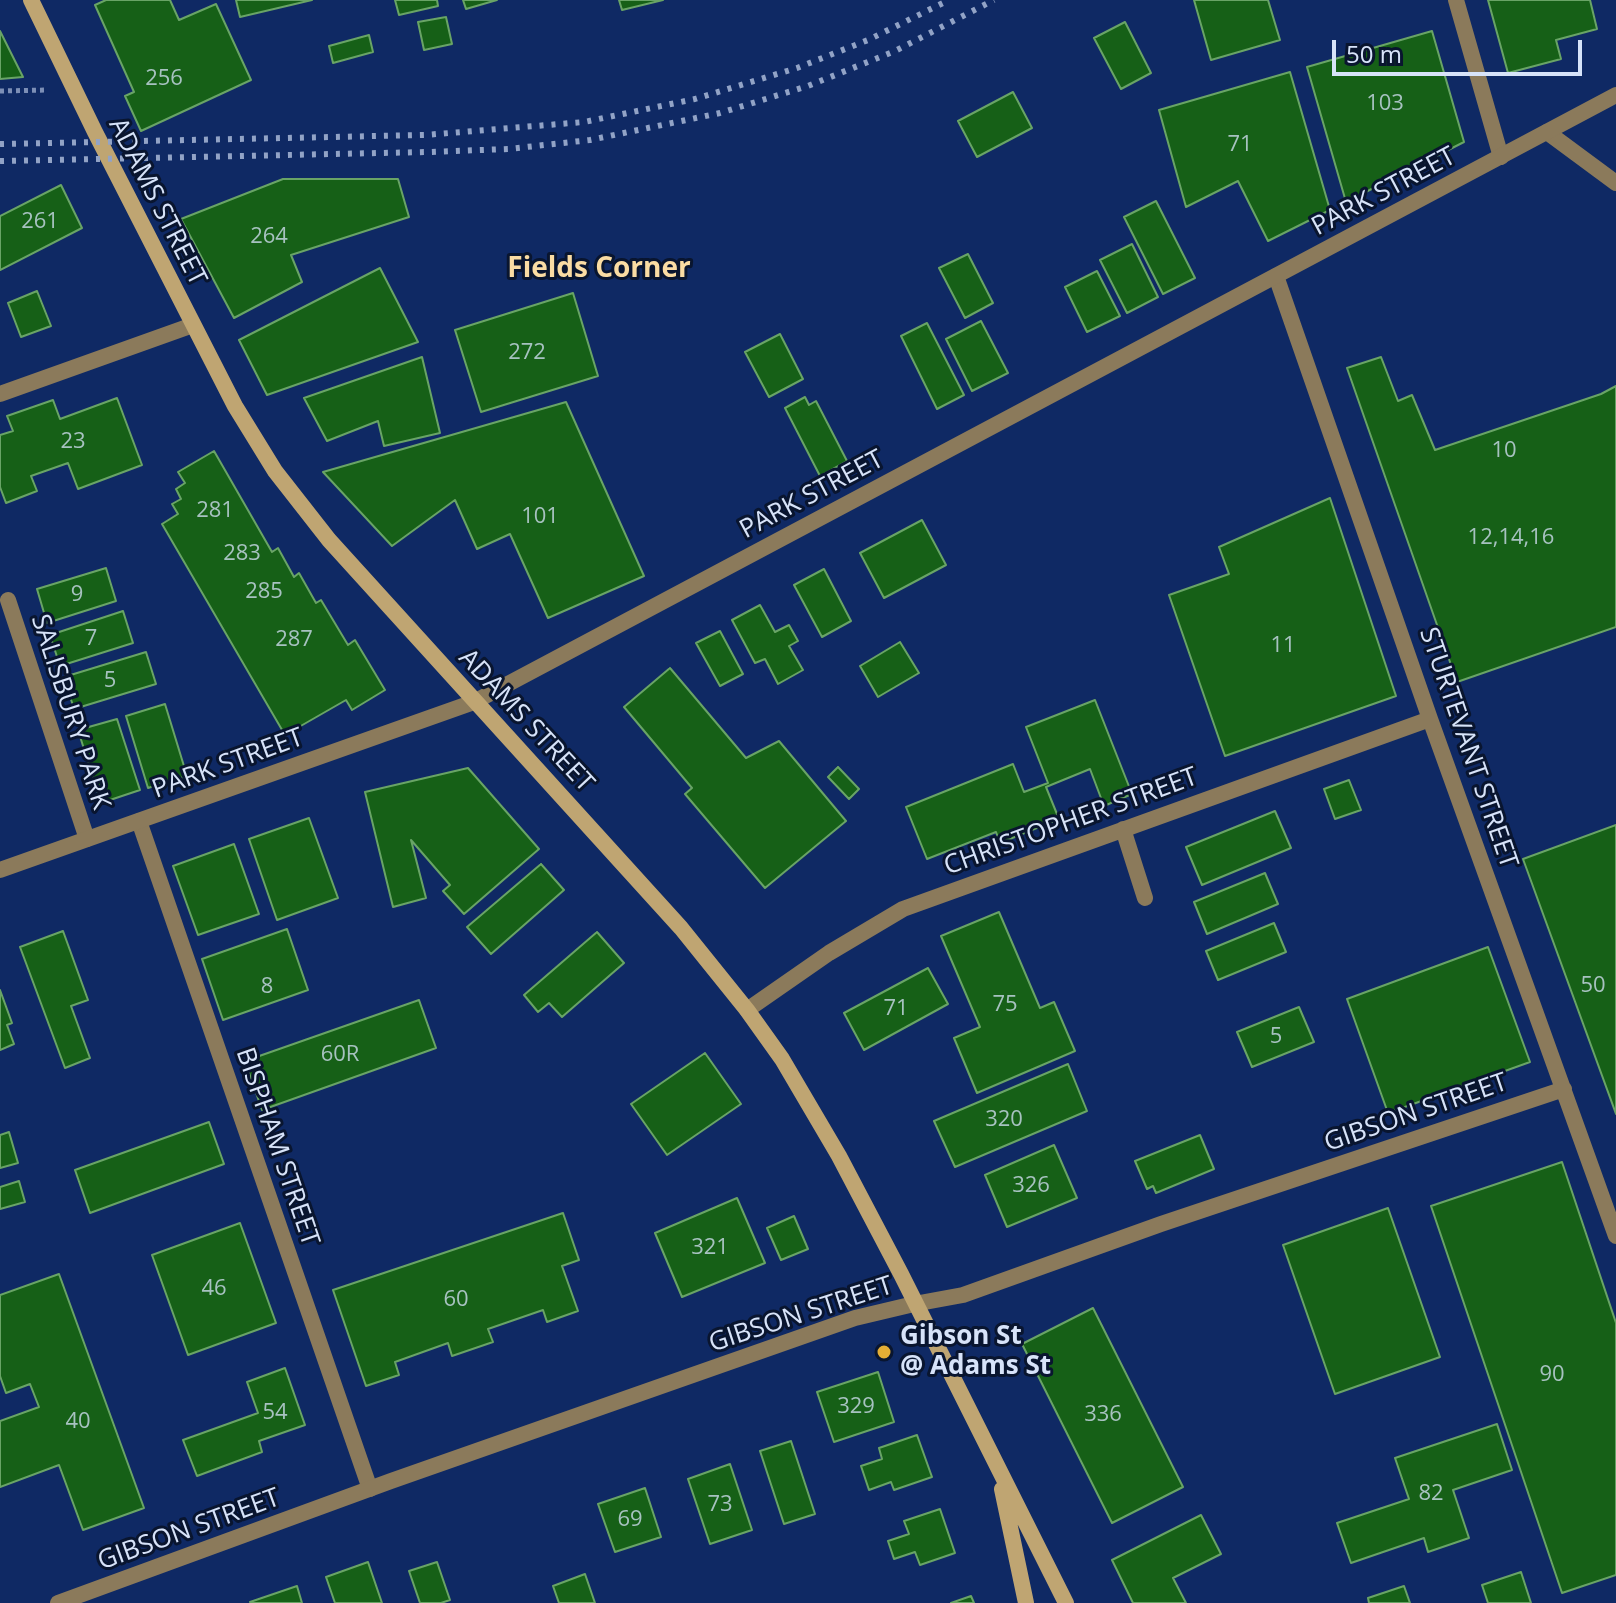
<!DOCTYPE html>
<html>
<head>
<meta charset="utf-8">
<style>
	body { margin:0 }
	#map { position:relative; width:1616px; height:1603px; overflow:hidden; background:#0f2964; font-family:"Open Sans",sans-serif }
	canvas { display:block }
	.scale { position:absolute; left:1332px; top:40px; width:250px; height:36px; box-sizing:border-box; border:4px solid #d7e3f9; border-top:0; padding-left:10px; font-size:24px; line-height:28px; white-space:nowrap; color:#d7e3f9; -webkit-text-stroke:6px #09152f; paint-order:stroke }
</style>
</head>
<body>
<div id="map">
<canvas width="1616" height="1603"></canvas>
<div class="scale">50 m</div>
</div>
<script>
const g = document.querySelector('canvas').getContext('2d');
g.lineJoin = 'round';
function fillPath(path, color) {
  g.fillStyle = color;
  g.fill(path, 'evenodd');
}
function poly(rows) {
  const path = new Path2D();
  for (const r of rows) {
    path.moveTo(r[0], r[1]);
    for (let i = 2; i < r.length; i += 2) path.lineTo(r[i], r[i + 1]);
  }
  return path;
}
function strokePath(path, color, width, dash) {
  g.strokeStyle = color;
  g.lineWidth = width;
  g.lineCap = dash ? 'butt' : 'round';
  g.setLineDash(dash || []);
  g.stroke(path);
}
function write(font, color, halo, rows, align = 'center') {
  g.font = font + ' "Open Sans",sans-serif';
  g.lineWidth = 6;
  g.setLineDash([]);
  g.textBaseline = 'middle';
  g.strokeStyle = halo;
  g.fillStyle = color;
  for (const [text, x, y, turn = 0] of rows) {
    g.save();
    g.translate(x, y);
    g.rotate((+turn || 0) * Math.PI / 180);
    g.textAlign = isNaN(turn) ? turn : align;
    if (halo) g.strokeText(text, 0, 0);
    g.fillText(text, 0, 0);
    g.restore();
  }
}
const building = poly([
	[106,0,170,0,179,20,216,4,251,80,141,131,125,96,134,92,95,5,106,0],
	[236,0,312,0,240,17,236,0],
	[395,0,437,0,438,6,399,15,395,0],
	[463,0,497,0,466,9,463,0],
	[619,0,663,0,622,10,619,0],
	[1194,0,1268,0,1280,40,1211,60,1194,0],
	[1488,0,1590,0,1597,29,1556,40,1561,59,1508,73,1488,0],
	[446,17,452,44,424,50,418,22,446,17],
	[1125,22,1151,73,1121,89,1094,38,1125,22],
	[0,31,23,77,0,79,0,31],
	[1432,31,1464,142,1346,202,1307,67,1432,31],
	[369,35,373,52,333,63,329,46,369,35],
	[1290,72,1330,210,1268,241,1238,181,1186,207,1159,110,1290,72],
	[1013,92,1032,128,977,157,958,121,1013,92],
	[283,179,398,179,409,217,291,255,302,282,234,318,181,219,283,179],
	[61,185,82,228,0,270,0,216,61,185],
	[1156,201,1195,278,1163,294,1124,217,1156,201],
	[1132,244,1158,297,1127,313,1100,260,1132,244],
	[968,254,993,303,965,318,939,268,968,254],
	[380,268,418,342,267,395,239,340,380,268],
	[1097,271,1120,316,1087,332,1065,287,1097,271],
	[37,291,51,326,21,337,8,303,37,291],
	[573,293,598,376,481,412,455,330,573,293],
	[981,321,1008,373,972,391,946,339,981,321],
	[927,323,964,395,937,409,901,336,927,323],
	[780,334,803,379,769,397,745,352,780,334],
	[422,357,440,433,384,446,378,421,327,441,304,398,422,357],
	[1381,357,1398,401,1412,395,1435,450,1601,394,1616,386,1616,627,1457,682,1347,368,1381,357],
	[805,397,809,405,816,401,847,461,820,476,785,408,805,397],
	[117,398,142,465,78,489,68,463,31,476,37,491,6,503,0,487,0,435,13,431,7,416,53,400,60,419,117,398],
	[566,402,644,576,548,618,510,534,477,549,455,500,392,546,323,472,566,402],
	[214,451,272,552,278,548,294,577,299,573,316,603,321,600,348,645,355,640,385,690,352,710,346,700,285,735,162,524,178,514,172,504,181,499,176,489,185,483,178,472,214,451],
	[1330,498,1396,696,1225,756,1169,595,1229,574,1219,547,1330,498],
	[922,520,946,565,884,598,860,553,922,520],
	[106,568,116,601,47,623,37,589,106,568],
	[824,569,851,621,822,637,794,585,824,569],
	[760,605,775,632,789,625,798,641,789,646,803,670,778,684,765,659,755,663,732,620,760,605],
	[123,611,133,643,60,666,50,635,123,611],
	[720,631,743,674,720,686,696,643,720,631],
	[900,642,919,673,878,697,860,666,900,642],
	[146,652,156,684,74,709,64,677,146,652],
	[670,668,746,758,779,741,846,821,765,888,685,794,692,788,624,707,670,668],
	[1095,700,1132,794,1104,806,1090,769,1046,787,1059,819,1000,843,996,832,927,859,906,807,1013,764,1024,792,1048,783,1026,727,1095,700],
	[165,704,187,776,148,788,126,716,165,704],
	[117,719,140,790,101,803,78,730,117,719],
	[838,767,859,789,849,799,828,777,838,767],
	[468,768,539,849,464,914,443,891,450,885,411,840,426,898,393,907,365,792,468,768],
	[1349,780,1361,810,1335,819,1324,789,1349,780],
	[1275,811,1291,848,1202,885,1186,847,1275,811],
	[309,818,338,898,277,920,249,839,309,818],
	[1616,825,1616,1114,1523,859,1616,825],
	[234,844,259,914,198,935,173,866,234,844],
	[541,864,564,890,491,954,467,927,541,864],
	[1265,873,1278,904,1207,934,1194,902,1265,873],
	[999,912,1040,1008,1054,1002,1075,1051,977,1093,954,1038,980,1027,941,936,999,912],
	[1274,923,1286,952,1218,980,1206,951,1274,923],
	[287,929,308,990,223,1020,202,959,287,929],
	[63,931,88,1000,71,1006,90,1058,65,1068,20,947,63,931],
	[597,932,624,963,562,1017,549,1003,538,1012,524,995,597,932],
	[1488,947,1530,1062,1388,1113,1347,999,1488,947],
	[928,968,948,1004,864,1050,844,1013,928,968],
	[0,990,12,1023,7,1025,14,1044,0,1050,0,990],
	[419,1000,436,1048,262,1110,245,1061,419,1000],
	[1299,1007,1314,1042,1252,1067,1237,1032,1299,1007],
	[705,1053,741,1104,667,1155,631,1104,705,1053],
	[1068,1064,1087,1111,955,1167,934,1121,1068,1064],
	[209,1122,224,1164,90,1213,75,1170,209,1122],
	[9,1132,18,1163,0,1168,0,1135,9,1132],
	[1200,1135,1214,1169,1156,1193,1153,1186,1147,1189,1135,1161,1200,1135],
	[1054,1145,1077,1198,1007,1227,985,1175,1054,1145],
	[1562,1162,1616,1323,1616,1575,1562,1593,1431,1206,1562,1162],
	[19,1181,25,1202,0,1209,0,1187,19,1181],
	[737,1198,765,1263,682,1297,655,1233,737,1198],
	[1388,1208,1440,1357,1335,1394,1283,1245,1388,1208],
	[563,1213,579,1260,562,1266,578,1311,547,1322,543,1310,488,1329,493,1342,452,1356,448,1343,395,1362,399,1375,366,1386,333,1290,563,1213],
	[794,1216,808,1249,781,1260,767,1228,794,1216],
	[240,1223,276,1323,188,1355,152,1255,240,1223],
	[59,1274,144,1508,83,1530,59,1465,0,1487,0,1421,39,1407,30,1384,6,1393,0,1376,0,1295,59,1274],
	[1093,1308,1183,1487,1112,1523,1022,1344,1093,1308],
	[285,1368,305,1425,259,1441,262,1452,197,1476,183,1440,258,1413,247,1382,285,1368],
	[878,1372,894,1422,834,1442,817,1392,878,1372],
	[1497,1424,1512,1470,1453,1490,1469,1538,1428,1552,1424,1538,1351,1563,1337,1523,1409,1499,1395,1458,1497,1424],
	[917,1435,932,1477,894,1490,891,1482,869,1490,861,1466,882,1459,879,1448,917,1435],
	[791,1441,815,1514,784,1524,760,1451,791,1441],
	[730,1464,752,1530,710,1544,688,1479,730,1464],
	[645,1488,661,1537,615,1552,598,1504,645,1488],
	[940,1509,955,1553,920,1565,915,1552,894,1559,888,1541,909,1534,904,1521,940,1509],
	[1201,1515,1221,1554,1173,1578,1186,1603,1133,1603,1112,1560,1201,1515],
	[368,1562,382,1603,335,1603,326,1577,368,1562],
	[437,1562,450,1600,441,1603,420,1603,409,1571,437,1562],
	[1521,1572,1531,1603,1488,1603,1482,1585,1521,1572],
	[585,1574,595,1603,559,1603,553,1586,585,1574],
	[297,1586,302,1603,251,1603,250,1602,297,1586],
	[1404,1586,1410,1603,1369,1603,1368,1598,1404,1586],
	[971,1596,974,1603,951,1603,971,1596]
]);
const path = poly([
	[0,91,47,90]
]);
const minor = poly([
	[1456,0,1501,157],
	[1547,132,1616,183],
	[1276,276,1430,719,1616,1236],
	[0,394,193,325],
	[8,600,87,839],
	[139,821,370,1489],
	[1123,829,1145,898],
	[747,1010,829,953,903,909,1430,719],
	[914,1304,963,1295,1161,1224,1564,1089]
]);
const tertiary = poly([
	[0,870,474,702,1616,95],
	[58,1603,391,1481,855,1318,914,1304]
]);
const secondary = poly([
	[31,0,95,132,235,406,275,471,329,540,681,928,747,1010,782,1059,839,1156,901,1274,1066,1603],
	[1002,1489,1026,1603]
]);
const rail = poly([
	[0,144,425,135,584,122,695,99,797,68,868,40,949,0],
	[0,161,429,152,508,149,590,140,720,113,808,86,895,51,994,0]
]);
const markers = [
	[884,1352,8,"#e4ae35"]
];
const numberNames = [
	["256",164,79],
	["103",1385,104],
	["71",1240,145],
	["261",40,222],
	["264",269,237],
	["272",527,353],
	["23",73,442],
	["10",1504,451],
	["281",215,511],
	["101",540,517],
	["12,14,16",1511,538],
	["283",242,554],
	["285",264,592],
	["9",77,595],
	["7",91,639],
	["287",294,640],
	["11",1283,646],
	["5",110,681],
	["50",1593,986],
	["8",267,987],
	["75",1005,1005],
	["71",896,1009],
	["5",1276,1037],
	["60R",340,1055],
	["320",1004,1120],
	["326",1031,1186],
	["321",710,1248],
	["46",214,1289],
	["60",456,1300],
	["90",1552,1375],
	["329",856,1407],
	["54",275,1413],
	["336",1103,1415],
	["40",78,1422],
	["82",1431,1494],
	["73",720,1505],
	["69",630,1520]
];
const streetNames = [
	["PARK STREET",1384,192,-28],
	["ADAMS STREET",157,202,63],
	["PARK STREET",812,495,-28],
	["SALISBURY PARK",70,712,72],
	["ADAMS STREET",526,721,47],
	["STURTEVANT STREET",1468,748,71],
	["PARK STREET",228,764,-20],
	["CHRISTOPHER STREET",1071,822,-20],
	["GIBSON STREET",1416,1113,-19],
	["BISPHAM STREET",277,1147,71],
	["GIBSON STREET",801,1315,-18],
	["GIBSON STREET",189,1530,-20]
];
const poiNames = [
	["Gibson St",900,1337],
	["@ Adams St",900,1367]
];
const neighbourhoodNames = [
	["Fields Corner",599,269]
];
fillPath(building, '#166017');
strokePath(building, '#69a466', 2);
strokePath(path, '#7d8fb6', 5, [4, 4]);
strokePath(minor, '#8b7a5b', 16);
strokePath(tertiary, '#8b7a5b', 16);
strokePath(secondary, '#bfa572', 16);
strokePath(rail, '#92a3c6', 6, [4, 8]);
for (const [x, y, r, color] of markers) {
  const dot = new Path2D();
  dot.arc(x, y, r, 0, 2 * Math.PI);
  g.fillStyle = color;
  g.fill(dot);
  strokePath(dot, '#09152f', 3);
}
write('22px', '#a7c2c0', null, numberNames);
write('26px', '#d7e3f9', '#09152f', streetNames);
write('bold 26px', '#d7e3f9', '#09152f', poiNames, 'left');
write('bold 28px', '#fadca3', '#09152f', neighbourhoodNames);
</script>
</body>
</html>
